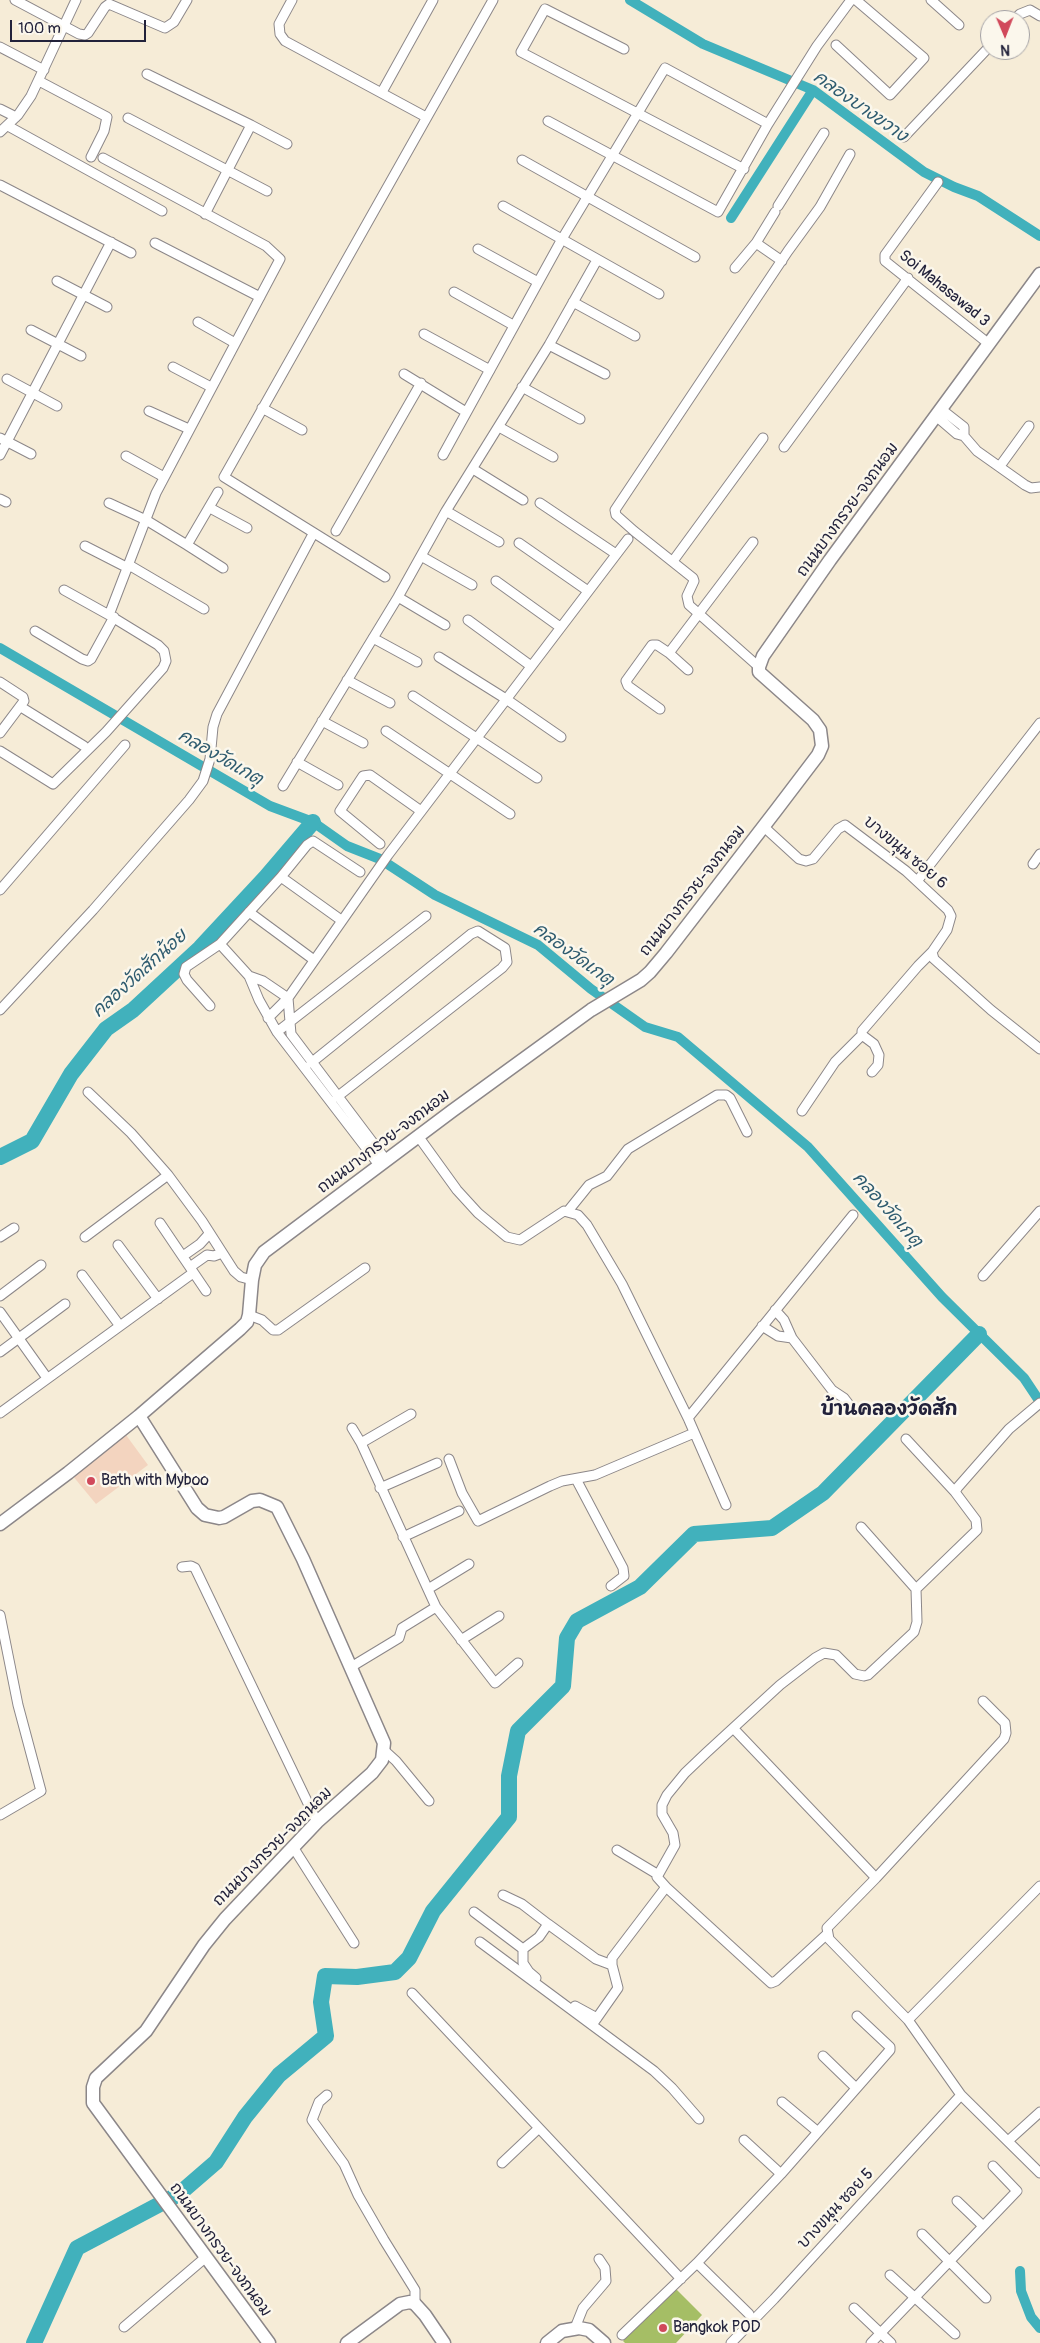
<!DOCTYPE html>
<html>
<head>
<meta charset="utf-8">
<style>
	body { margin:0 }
	#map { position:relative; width:1040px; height:2343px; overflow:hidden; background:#f6ecd7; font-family:Pangolin,sans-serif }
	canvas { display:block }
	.north { position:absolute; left:980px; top:10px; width:50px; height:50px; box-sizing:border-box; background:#fbf7ec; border:1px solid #a4a2a5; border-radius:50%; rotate:179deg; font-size:14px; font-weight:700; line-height:20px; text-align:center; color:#22223b }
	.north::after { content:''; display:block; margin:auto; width:18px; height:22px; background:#d1495b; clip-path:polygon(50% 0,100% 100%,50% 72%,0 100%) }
	.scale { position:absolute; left:10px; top:20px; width:136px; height:22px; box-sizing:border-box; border:2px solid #22223b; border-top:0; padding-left:6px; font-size:15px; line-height:18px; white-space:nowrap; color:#22223b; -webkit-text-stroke:4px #fbf7ec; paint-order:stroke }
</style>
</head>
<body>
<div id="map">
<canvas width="1040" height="2343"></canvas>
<div class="north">N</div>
<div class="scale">100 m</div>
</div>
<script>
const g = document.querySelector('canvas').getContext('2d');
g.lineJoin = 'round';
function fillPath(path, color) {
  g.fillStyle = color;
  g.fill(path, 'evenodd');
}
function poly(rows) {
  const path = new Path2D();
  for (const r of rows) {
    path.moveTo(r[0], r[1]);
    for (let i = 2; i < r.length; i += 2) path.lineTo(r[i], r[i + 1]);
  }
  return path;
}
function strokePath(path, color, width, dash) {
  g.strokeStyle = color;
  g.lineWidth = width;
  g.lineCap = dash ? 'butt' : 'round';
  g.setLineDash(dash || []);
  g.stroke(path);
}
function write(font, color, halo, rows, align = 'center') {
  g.font = font + ' Pangolin,"Playpen Sans Thai",sans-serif';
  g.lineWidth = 5;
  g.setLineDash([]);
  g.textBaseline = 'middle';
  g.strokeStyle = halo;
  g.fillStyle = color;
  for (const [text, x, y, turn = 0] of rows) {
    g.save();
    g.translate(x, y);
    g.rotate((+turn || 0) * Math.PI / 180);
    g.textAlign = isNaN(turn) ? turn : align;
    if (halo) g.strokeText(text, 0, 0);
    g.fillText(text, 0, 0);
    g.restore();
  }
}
const built = poly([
	[126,1435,148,1465,96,1504,72,1475]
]);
const green = poly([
	[675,2288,702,2315,676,2343,625,2343,623,2341]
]);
const canal = poly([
	[630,0,703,44,813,90,924,172,954,187,978,196,1040,236],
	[731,218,813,90],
	[0,648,270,806,313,822,347,846,380,859,435,895,538,945,591,989,645,1027,678,1037,808,1147,942,1297,1024,1378,1040,1402],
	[1020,2271,1021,2291,1031,2317,1040,2328]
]);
const river = poly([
	[0,1157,32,1141,71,1074,106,1029,133,1010,200,948,266,877,313,822],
	[34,2343,77,2248,179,2194,216,2162,245,2117,279,2075,326,2036,321,2002,325,1976,357,1977,395,1972,409,1958,433,1911,509,1817,509,1776,518,1731,563,1686,567,1638,577,1621,640,1587,694,1534,772,1528,823,1493,979,1334]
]);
const street = poly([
	[15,0,79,34,85,35,88,33,105,7,109,4,165,28,174,22,187,0],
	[292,0,279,24,280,34,285,41,426,117],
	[931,0,959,25],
	[1014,20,1020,14,1030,10,1040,16],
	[836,45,890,95,924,58,856,0],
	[0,47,44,70],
	[624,49,545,9,521,52,744,169],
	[147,74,251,125],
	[39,81,107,117,104,131,91,157],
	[382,92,433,0],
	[0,109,16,117],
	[128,118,267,191],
	[548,121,718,212,768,124,817,46,851,0],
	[8,126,162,211],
	[0,132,18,115,31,96,76,0],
	[904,137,990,46],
	[522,160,695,257],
	[938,182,885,255,885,261,989,344],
	[0,185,131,253],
	[503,206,659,294],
	[778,206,824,133],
	[205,214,251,125,287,144],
	[155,243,260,297],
	[756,243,775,212],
	[478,249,538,282],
	[735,268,756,243,782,261],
	[57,281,107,307],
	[454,292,513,325],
	[573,302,635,336],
	[198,322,235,343],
	[31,330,81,356],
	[424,334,490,370],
	[549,345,605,374],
	[173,367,211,387],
	[404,374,466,412],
	[7,379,57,406],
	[522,387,580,419],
	[262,408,302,430],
	[941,409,964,427,964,436,977,451,1025,485,1031,488,1040,487],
	[149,411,189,429],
	[936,416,957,434,964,436],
	[499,427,553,457],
	[0,438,31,454],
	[784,447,908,278],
	[0,455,111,242],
	[443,455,562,239,665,68,768,124],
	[126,456,164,477],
	[1000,466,1029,426],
	[473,469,523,500],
	[0,499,6,502],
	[109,503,146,520,187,545,218,492],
	[540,503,616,554],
	[210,508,247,528],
	[446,511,499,542],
	[336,531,421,383],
	[519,543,588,591],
	[187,545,223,568],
	[85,546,128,568],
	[421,556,472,585],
	[673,561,763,438],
	[129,565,204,609],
	[385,577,224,477,493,0],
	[496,581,560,627],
	[64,590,109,615],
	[398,597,445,625],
	[468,620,531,666],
	[35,631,82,659,88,661,91,659,114,617],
	[373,638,417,662],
	[439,657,506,699,561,737],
	[759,667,689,605,687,596,694,581,693,578,634,531,616,515,615,510,788,251,820,207,850,154],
	[688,670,669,653,753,542],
	[347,680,390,703],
	[0,682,23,697,24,701,0,733],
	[413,696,537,778],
	[21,707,84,746],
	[660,709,628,686,626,681,652,645,657,645,669,653],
	[322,721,363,743],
	[386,731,510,814],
	[0,751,53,784,106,732,163,668,166,661,164,651,158,645,109,615,156,493,280,259,266,246,103,158],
	[297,762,338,785],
	[283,786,398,597,446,511,549,345,597,260],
	[764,827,799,859,806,861,813,859,838,829,845,825,906,871,948,910,951,916,947,930,932,952,934,959,991,1010,1040,1049],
	[380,844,340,811,363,776,370,775,421,811],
	[1033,864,1040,854],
	[918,880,1040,723],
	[0,890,125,745],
	[249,912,314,960],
	[341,920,281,877,307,845,313,841,360,872],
	[220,944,281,877],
	[249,976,259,1000,277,1032,379,1165],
	[288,998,291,1034,386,1160],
	[210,1006,187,980,184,974,186,967,220,944,249,976,263,981,288,998],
	[0,1010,93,910,189,800,203,781,210,759,213,727,217,714,313,534],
	[268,1018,288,998,388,855,628,539],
	[277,1032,426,916],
	[311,1063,471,934,478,931,505,948,507,962,502,968,337,1097],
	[872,1072,878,1065,879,1055,874,1044,862,1035,862,1031,918,966,932,952],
	[88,1092,131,1133,168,1175,202,1221,234,1271,241,1277,252,1280],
	[802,1111,835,1062,862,1035],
	[418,1136,457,1190,478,1213,507,1237,520,1240,564,1211,578,1215,587,1225,622,1284,688,1418,726,1505],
	[568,1211,589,1185,607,1176,628,1149,717,1095,726,1095,730,1098,747,1132],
	[160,1223,206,1291],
	[0,1237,14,1228],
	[85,1237,168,1175],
	[118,1245,158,1299],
	[183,1256,200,1244,209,1234],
	[190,1267,207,1255,214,1256,222,1253],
	[82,1275,120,1326],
	[983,1276,1040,1211],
	[0,1296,41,1265],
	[775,1310,784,1320,792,1338,832,1390,844,1398,854,1411],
	[0,1312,47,1378],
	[249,1315,262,1320,273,1330,278,1330,365,1268],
	[762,1326,778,1336,792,1338],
	[0,1352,65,1304],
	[0,1413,193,1273],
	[411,1414,361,1443,436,1607],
	[688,1418,853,1215],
	[352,1428,361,1443],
	[906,1439,955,1492],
	[449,1459,462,1493,478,1521,550,1486,562,1481,595,1475,694,1433],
	[576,1479,623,1568,624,1576,611,1586],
	[380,1488,437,1463],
	[861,1527,916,1589],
	[403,1537,459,1511],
	[182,1567,191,1566,195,1568,317,1822],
	[428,1589,469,1564],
	[0,1615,18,1705,41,1791,0,1815],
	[461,1640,499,1616],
	[351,1667,399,1638,402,1628,436,1607,495,1683,518,1663],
	[734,1729,876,1878,827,1928,829,1939,908,2020,961,2095,1040,2173],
	[385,1751,396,1761,429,1801],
	[293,1847,354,1943],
	[617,1850,657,1874],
	[876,1878,1004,1739,1006,1733,1005,1723,983,1701],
	[666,1887,771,1983,776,1981,826,1935],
	[503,1895,522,1904,548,1924],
	[474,1912,523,1949],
	[480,1942,654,2071,672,2088,699,2119],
	[536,1978,529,1972,523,1963,523,1949,539,1937,548,1924,596,1959,612,1965],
	[412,1993,681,2279],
	[575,2006,597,2018],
	[908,2020,1040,1886],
	[592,2025,618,1988,612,1965,612,1958,666,1887,657,1877,675,1845,673,1833,662,1814,662,1805,667,1795,685,1773,706,1753,780,1685,815,1658,824,1653,836,1655,855,1674,864,1676,868,1675,914,1632,917,1622,916,1589,977,1530,976,1520,955,1492,958,1487,1009,1429,1040,1403],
	[823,2056,856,2088],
	[327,2095,319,2102,312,2120,344,2164,358,2195,384,2240,415,2290,415,2304],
	[782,2102,818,2132],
	[744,2140,781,2174],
	[1008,2141,1040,2112],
	[502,2163,539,2128],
	[957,2201,983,2226],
	[922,2234,986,2298],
	[697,2263,749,2314],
	[890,2275,955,2334],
	[854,2308,891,2343],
	[124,2327,206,2257],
	[575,2328,583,2308,606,2281,605,2268,599,2259],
	[622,2335,697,2263,781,2174,890,2050,890,2047,857,2016],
	[731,2343,774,2299,961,2095],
	[871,2343,1017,2191,993,2166]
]);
const secondary = poly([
	[139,1416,197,1508,205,1515,219,1518,224,1517,252,1501,260,1500,277,1507,303,1559,384,1743,382,1760,372,1773,317,1822,225,1919,204,1945,146,2031,96,2078,93,2087,93,2103,269,2343],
	[0,1524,68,1473,139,1416,240,1329,247,1322,249,1315,252,1280,255,1265,264,1252,452,1111,591,1010,641,980,650,972,666,953,777,809,818,755,822,746,820,730,813,720,759,672,759,667,763,656,830,560,1040,274],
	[347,2343,400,2304,410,2302,415,2304,425,2315,444,2343],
	[547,2343,562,2331,579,2328,589,2330,604,2343]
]);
const markers = [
	[91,1481,5,"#d1495b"],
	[663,2328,5,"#d1495b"]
];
const streetNames = [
	["Soi Mahasawad 3",944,289,39],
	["ถนนบางกรวย-จงถนอม",848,510,-54],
	["บางขนุน ซอย 6",905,853,40],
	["ถนนบางกรวย-จงถนอม",693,891,-52],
	["ถนนบางกรวย-จงถนอม",384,1142,-37],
	["ถนนบางกรวย-จงถนอม",273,1847,-45],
	["บางขนุน ซอย 5",836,2209,-47],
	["ถนนบางกรวย-จงถนอม",220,2250,54]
];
const poiNames = [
	["Bath with Myboo",101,1481],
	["Bangkok POD",673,2328]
];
const waterNames = [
	["คลองบางขวาง",860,107,35],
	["คลองวัดเกตุ",220,758,30],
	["คลองวัดเกตุ",573,955,36],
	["คลองวัดสักน้อย",140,974,-42],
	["คลองวัดเกตุ",887,1210,48]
];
const quarterNames = [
	["บ้านคลองวัดสัก",889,1410]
];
fillPath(built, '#f3d4bf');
fillPath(green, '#a5be65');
strokePath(canal, '#41b1bc', 10);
strokePath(river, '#41b1bc', 16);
strokePath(street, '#8c8789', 11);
strokePath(secondary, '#8c8789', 15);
strokePath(street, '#fff', 9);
strokePath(secondary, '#fff', 12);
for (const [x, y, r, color] of markers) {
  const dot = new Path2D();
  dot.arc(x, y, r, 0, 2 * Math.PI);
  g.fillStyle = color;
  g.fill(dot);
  strokePath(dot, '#fbf7ec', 2);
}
write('16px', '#22223b', '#fbf7ec', streetNames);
write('16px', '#22223b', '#fbf7ec', poiNames, 'left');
write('italic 18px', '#2e5b6f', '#fbf7ec', waterNames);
write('bold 19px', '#22223b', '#fbf7ec', quarterNames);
</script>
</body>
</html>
